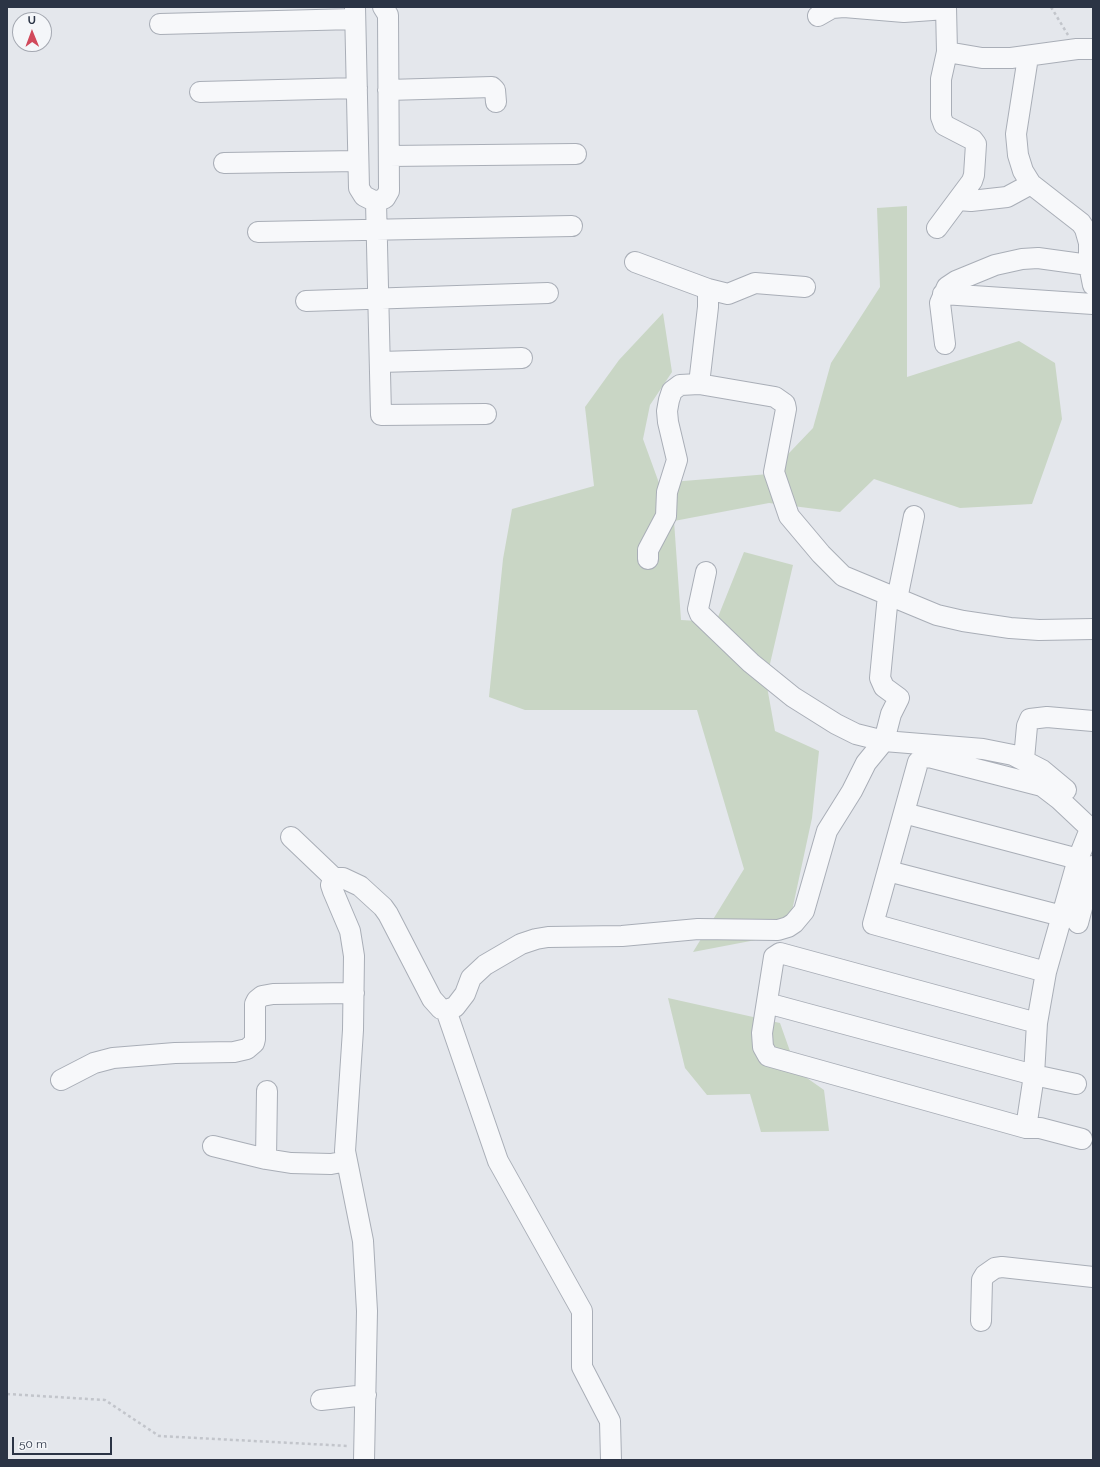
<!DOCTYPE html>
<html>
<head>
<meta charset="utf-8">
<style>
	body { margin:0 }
	#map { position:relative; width:1100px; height:1467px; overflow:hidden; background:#e4e7ec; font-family:Raleway,sans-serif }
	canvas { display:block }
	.frame { position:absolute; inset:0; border:8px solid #2b3445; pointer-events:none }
	.north { position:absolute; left:12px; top:12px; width:40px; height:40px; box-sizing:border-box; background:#f4f6f9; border:1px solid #a4a8b1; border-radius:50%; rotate:359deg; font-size:11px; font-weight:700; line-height:16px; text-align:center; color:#2b3445 }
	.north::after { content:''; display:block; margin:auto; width:14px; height:18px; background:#d1495b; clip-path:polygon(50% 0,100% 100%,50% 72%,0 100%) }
	.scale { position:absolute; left:12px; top:1437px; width:100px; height:18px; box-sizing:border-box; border:2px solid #2b3445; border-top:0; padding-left:5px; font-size:12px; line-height:14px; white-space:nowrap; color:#2b3445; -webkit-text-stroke:3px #f4f6f9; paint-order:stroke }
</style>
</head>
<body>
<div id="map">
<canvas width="1100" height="1467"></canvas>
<div class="frame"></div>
<div class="north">U</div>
<div class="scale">50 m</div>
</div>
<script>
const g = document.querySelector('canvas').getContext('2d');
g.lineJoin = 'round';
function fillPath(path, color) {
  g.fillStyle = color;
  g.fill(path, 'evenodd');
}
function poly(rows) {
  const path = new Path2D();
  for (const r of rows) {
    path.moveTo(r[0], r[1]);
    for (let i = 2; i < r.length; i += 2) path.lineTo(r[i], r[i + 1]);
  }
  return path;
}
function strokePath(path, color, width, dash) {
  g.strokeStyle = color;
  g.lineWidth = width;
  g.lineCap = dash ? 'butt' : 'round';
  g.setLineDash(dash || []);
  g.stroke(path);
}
const green = poly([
	[907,206,907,377,1019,341,1055,363,1062,419,1032,504,960,508,874,479,840,512,769,503,674,521,681,620,716,622,744,552,793,565,766,681,775,731,819,751,812,818,787,934,693,952,744,869,697,710,525,710,489,697,503,559,512,509,594,486,585,407,619,360,663,313,672,372,650,405,643,439,659,483,769,474,813,428,831,363,880,287,877,208],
	[668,998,780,1023,797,1071,824,1090,829,1131,761,1132,750,1094,707,1095,685,1068]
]);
const path = poly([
	[1051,7,1068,35],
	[7,1394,105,1400,159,1436,349,1446]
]);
const minor = poly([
	[355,7,359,188,364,196,376,202,385,198,389,191,388,15,383,7],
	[818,16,832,8,844,7,904,12,946,9],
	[160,24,355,19],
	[947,52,982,58,1011,58,1077,49,1093,49],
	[1028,57,1016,134,1018,155,1023,171,1031,184,1081,223,1085,229,1089,243,1089,265,1093,285],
	[388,90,492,87,495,90,496,102],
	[200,92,357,88],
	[389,156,576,154],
	[224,163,358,161],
	[958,200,971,201,1007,197,1031,184],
	[376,202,381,415,486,414],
	[937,228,972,181,974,175,976,144,973,140,944,125,941,117,941,79,947,52,946,7],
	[258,232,572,226],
	[635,262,708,289,708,307,699,384,775,397,785,404,786,409,774,472,789,516,821,554,843,576,937,615,963,621,1010,628,1039,630,1093,629],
	[708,289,728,294,755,283,805,287],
	[943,294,1093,304],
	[306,301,548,293],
	[945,344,940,303,947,287,956,281,995,265,1022,259,1038,258,1089,265],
	[380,362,522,358],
	[648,559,648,550,666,516,667,492,677,460,668,422,667,411,669,400,672,391,680,385,699,384],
	[706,572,698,609,700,614,751,663,793,697,836,724,856,734,884,741,983,749,1013,755,1042,770,1066,790],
	[897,599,914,516],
	[1024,759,1027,726,1030,719,1047,717,1093,721],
	[904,813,1078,859],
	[291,837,334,878,331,885,333,891,350,931,354,956,353,1030,345,1151,363,1241,367,1311,364,1460],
	[888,871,1062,916],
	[334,878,343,878,360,886,383,907,388,914,432,999,441,1009,446,1010,455,1007,465,994,471,978,485,965,521,944,536,939,548,937,622,936,698,929,778,930,788,927,794,923,804,911,827,831,852,791,866,763,884,741,891,714,899,698,884,687,880,678,888,595],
	[1078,923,1093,866],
	[1046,972,873,924,918,762,922,758,929,757,1042,786,1059,799,1093,831],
	[767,1003,1034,1075,1076,1084],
	[446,1010,498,1161,582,1311,582,1367,610,1421,611,1460],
	[1037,1023,780,953,774,957,762,1033,763,1047,768,1056,1026,1128,1040,1128,1082,1139],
	[61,1080,94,1063,113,1058,175,1053,234,1052,247,1049,254,1043,255,1039,255,1004,257,1000,262,996,273,994,354,993],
	[1026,1128,1034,1075,1037,1023,1046,972,1078,859,1090,829],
	[213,1146,266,1159,291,1163,331,1164,347,1161],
	[266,1159,267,1091],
	[981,1321,982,1280,985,1275,995,1268,1002,1267,1093,1277],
	[321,1400,366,1395]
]);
fillPath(green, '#c9d6c5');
strokePath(minor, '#a9aeb7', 22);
strokePath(path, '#c2c5cb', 2.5, [3, 3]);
strokePath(minor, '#f7f8fa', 20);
</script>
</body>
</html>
